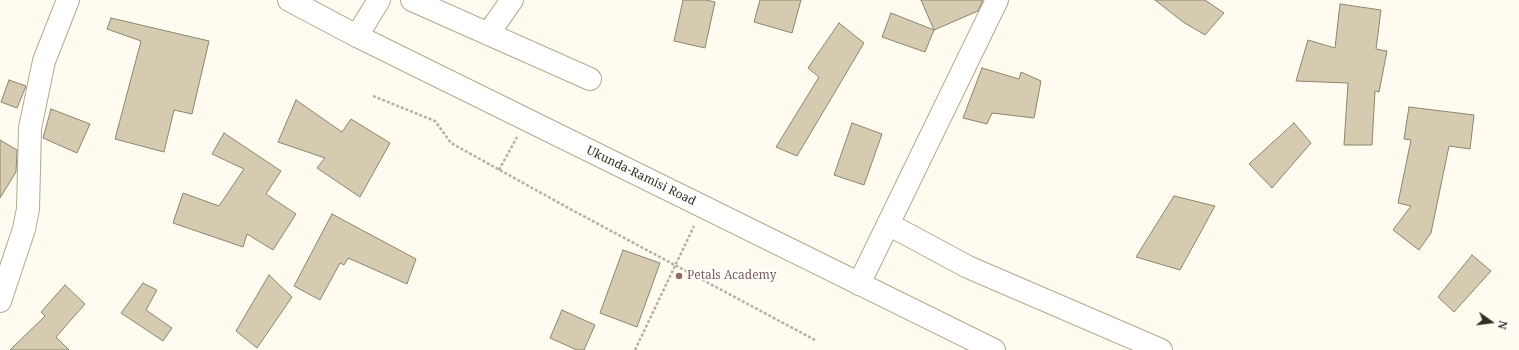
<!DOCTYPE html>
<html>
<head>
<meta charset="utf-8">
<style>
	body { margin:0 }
	#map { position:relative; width:1519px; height:350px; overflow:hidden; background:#fffbf0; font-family:"Noto Serif",serif }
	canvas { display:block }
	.north { position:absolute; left:1471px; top:302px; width:40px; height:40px; -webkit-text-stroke:3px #fff; paint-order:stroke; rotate:104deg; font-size:11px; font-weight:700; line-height:16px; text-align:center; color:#312e23 }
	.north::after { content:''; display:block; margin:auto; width:14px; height:18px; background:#312e23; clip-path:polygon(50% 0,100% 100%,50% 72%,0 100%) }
</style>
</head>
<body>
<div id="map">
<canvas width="1519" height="350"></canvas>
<div class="north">N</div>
</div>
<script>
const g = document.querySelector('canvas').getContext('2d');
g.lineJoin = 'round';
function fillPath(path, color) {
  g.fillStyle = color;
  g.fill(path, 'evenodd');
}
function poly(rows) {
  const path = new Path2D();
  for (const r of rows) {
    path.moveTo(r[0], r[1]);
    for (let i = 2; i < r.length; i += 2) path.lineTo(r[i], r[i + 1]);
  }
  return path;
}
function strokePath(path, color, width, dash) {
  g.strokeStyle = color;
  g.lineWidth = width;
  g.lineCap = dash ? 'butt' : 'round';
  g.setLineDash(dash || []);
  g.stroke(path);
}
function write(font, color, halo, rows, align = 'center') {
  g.font = font + ' "Noto Serif",serif';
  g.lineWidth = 3;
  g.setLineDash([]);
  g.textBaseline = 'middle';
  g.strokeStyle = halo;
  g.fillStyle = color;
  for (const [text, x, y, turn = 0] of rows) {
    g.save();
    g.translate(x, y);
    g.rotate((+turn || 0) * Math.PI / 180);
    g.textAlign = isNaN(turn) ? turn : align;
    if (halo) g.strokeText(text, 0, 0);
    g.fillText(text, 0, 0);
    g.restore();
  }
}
const building = poly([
	[683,0,706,0,715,2,705,48,674,41,683,0],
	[760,0,801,0,792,33,754,22,760,0],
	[921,0,983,0,978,11,934,30,921,0],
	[1155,0,1205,0,1224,13,1205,35,1183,22,1155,0],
	[1340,4,1381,10,1376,49,1387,51,1379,92,1375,91,1372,145,1344,145,1348,83,1296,81,1308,40,1335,48,1340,4],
	[891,13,934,30,925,52,882,37,891,13],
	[111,18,209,41,192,114,174,110,164,152,115,139,141,41,107,29,111,18],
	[839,23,864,43,797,156,776,147,819,77,808,68,839,23],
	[982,68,1019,79,1021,72,1041,81,1034,118,992,113,987,124,963,118,982,68],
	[9,80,26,86,17,108,1,102,9,80],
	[296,100,342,132,351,119,390,143,360,197,317,168,325,158,278,142,296,100],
	[1409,107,1474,115,1470,149,1449,146,1431,233,1419,250,1393,230,1411,206,1398,203,1411,140,1404,139,1409,107],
	[51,109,90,124,77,153,43,138,51,109],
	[852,123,882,134,864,185,834,175,852,123],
	[1294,123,1311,143,1272,188,1249,164,1294,123],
	[224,133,281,171,266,194,296,214,273,250,247,234,243,247,173,223,183,193,219,206,244,169,212,154,224,133],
	[0,140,17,150,16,172,0,198,0,140],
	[1174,196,1215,206,1180,270,1136,257,1174,196],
	[332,214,416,259,407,284,348,258,344,265,340,263,320,300,294,286,332,214],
	[623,250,660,263,637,327,600,313,623,250],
	[1472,255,1491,271,1454,312,1438,297,1472,255],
	[269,275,292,297,257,348,236,331,269,275],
	[143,283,157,290,146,310,172,328,163,341,121,313,143,283],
	[65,285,85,304,56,337,69,350,10,350,45,316,41,312,65,285],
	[562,310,595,325,584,350,577,350,550,338,562,310]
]);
const path = poly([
	[373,96,435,121,451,143,572,210,815,340],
	[499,170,517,137],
	[635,350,694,226]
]);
const minor = poly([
	[412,0,590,79],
	[488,34,512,0],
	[357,36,379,0],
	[888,224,968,267,1161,350],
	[859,284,997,0],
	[0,301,24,229,28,209,30,128,44,61,68,0]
]);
const highway = poly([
	[289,0,357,36,994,350]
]);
const markers = [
	[679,276,4,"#8d6e63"]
];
const streetNames = [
	["Ukunda-Ramisi Road",641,176,26]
];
const educationNames = [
	["Petals Academy",687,276]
];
fillPath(building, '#d4cbb0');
strokePath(building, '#8d856c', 1);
strokePath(minor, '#b2a98f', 24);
strokePath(highway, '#b2a98f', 24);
strokePath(path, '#b5b1a6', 2.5, [3, 2]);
strokePath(minor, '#fff', 22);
strokePath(highway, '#fff', 22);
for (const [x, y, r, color] of markers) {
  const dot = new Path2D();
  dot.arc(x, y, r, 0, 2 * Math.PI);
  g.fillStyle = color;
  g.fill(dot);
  strokePath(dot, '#fff', 1.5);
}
write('12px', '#312e23', '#fff', streetNames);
write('12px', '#785e54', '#fff', educationNames, 'left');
</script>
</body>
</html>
